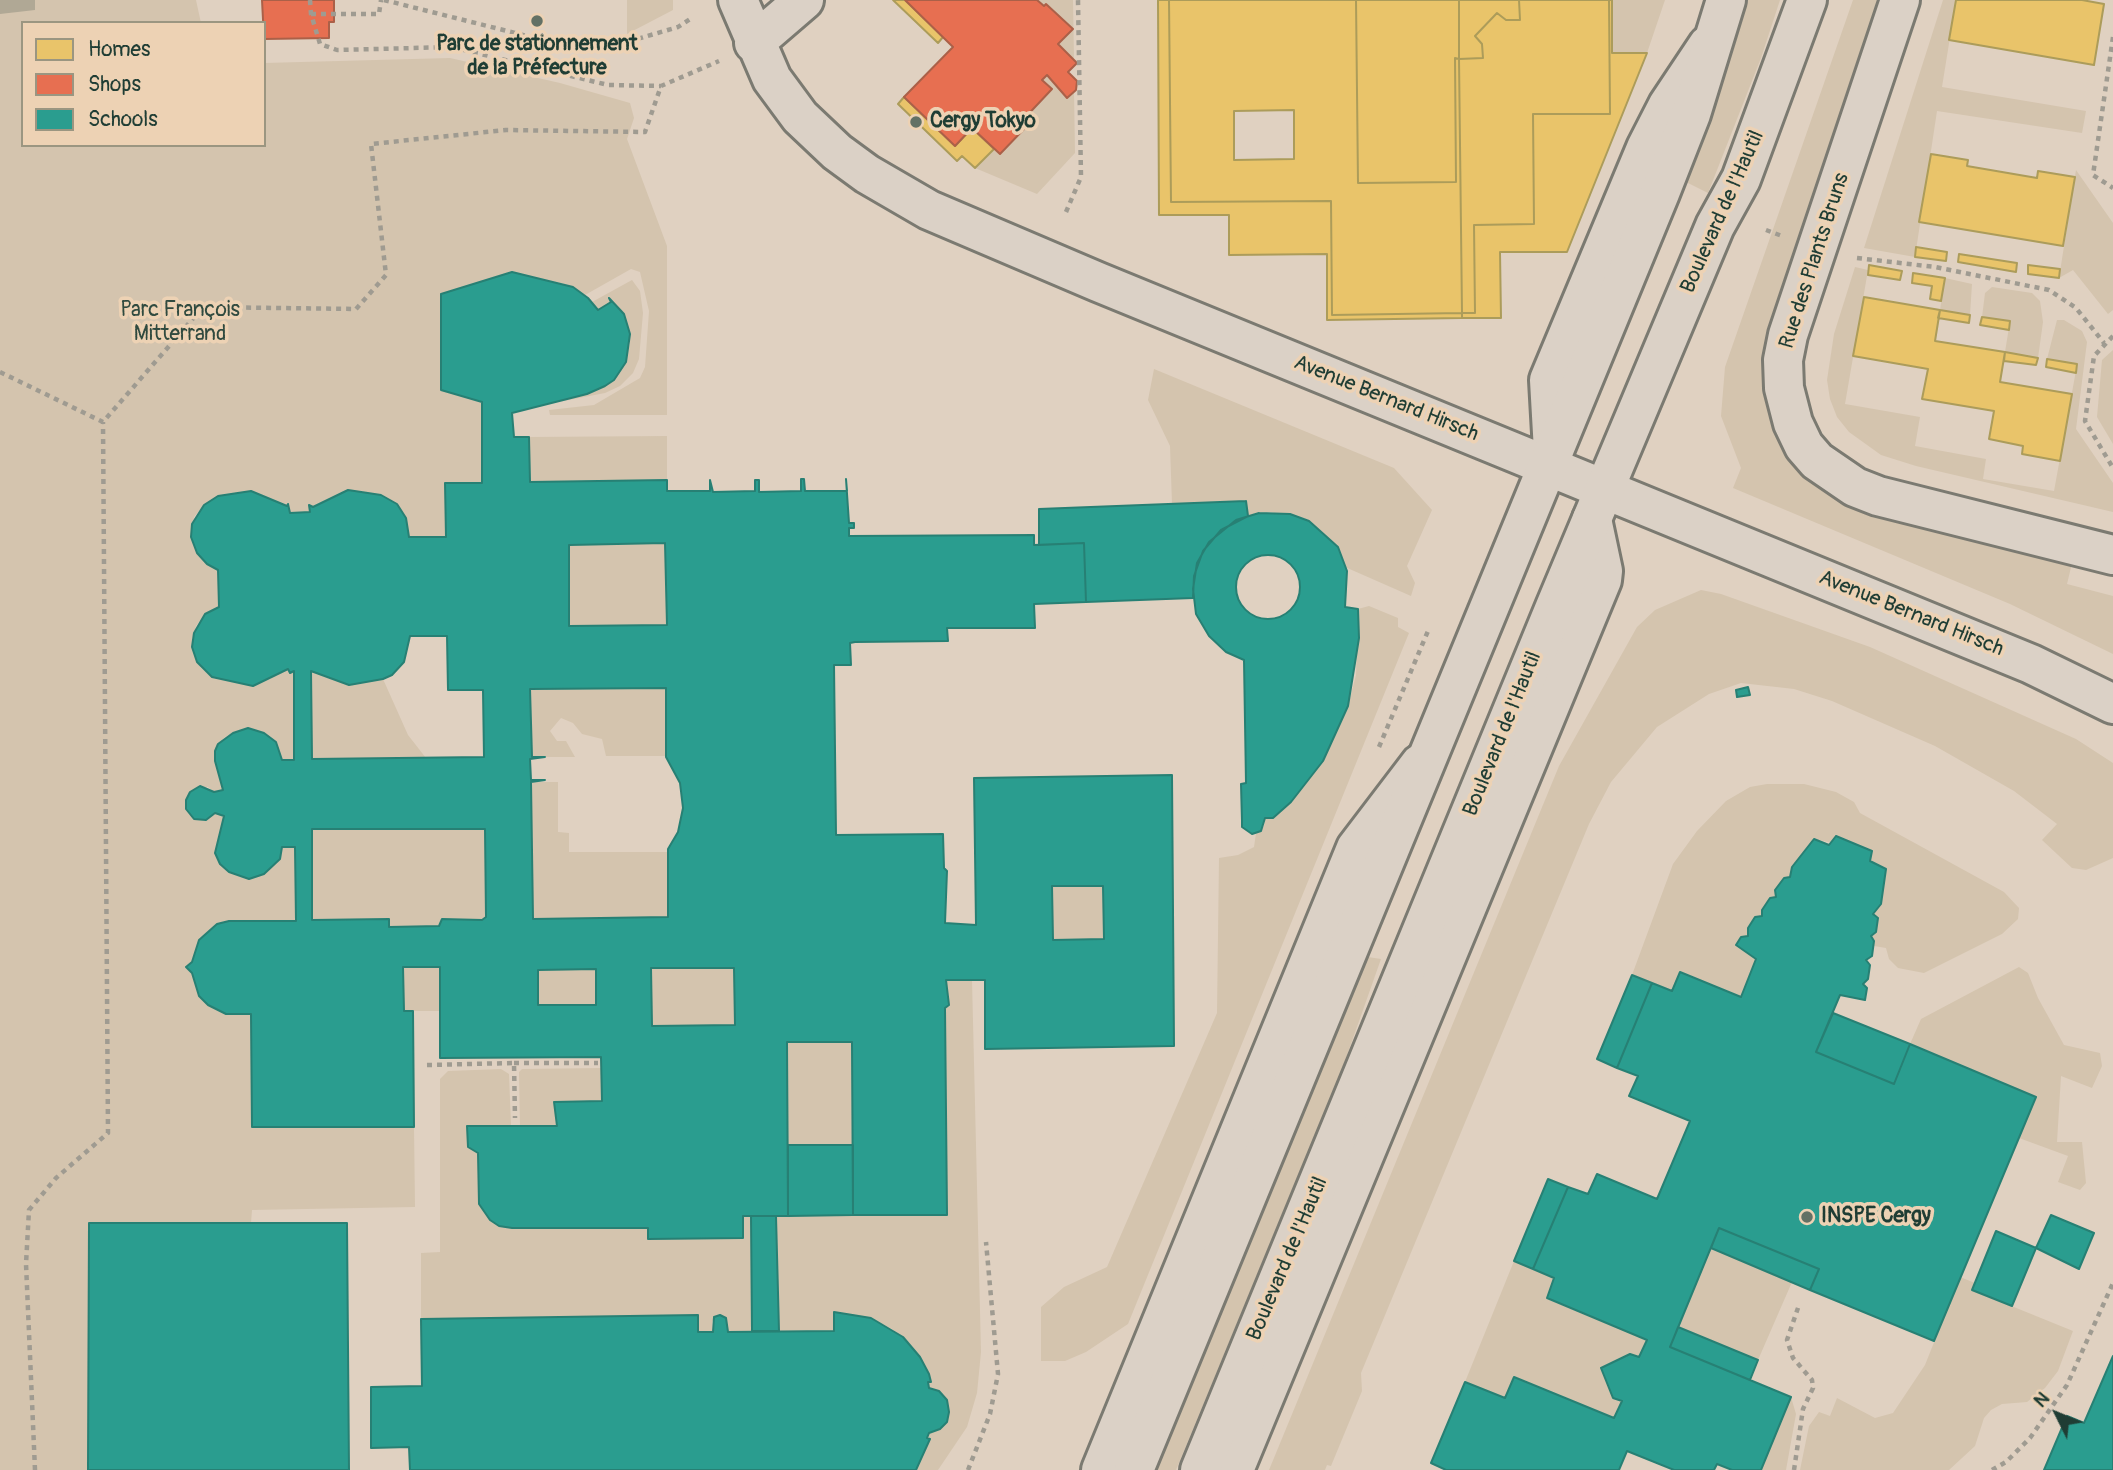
<!DOCTYPE html>
<html>
<head>
<meta charset="utf-8">
<style>
	body { margin:0 }
	#map { position:relative; width:2113px; height:1470px; overflow:hidden; background:#e0d1c1; font-family:Pangolin,sans-serif }
	canvas { display:block }
	.legend { position:absolute; left:21px; top:21px; width:245px; height:126px; box-sizing:border-box; background:#edd2b4; border:2px solid #9b9681; margin:0; padding:9px 12px; list-style:none; font-size:21px; color:#1f3d34 }
	.legend li { display:flex; align-items:center; gap:14px; height:35px }
	.legend b { width:35px; border:2px solid #9b9681 }
	.north { position:absolute; left:2022px; top:1379px; width:70px; height:70px; -webkit-text-stroke:5px #edd2b4; paint-order:stroke; rotate:313deg; font-size:19px; font-weight:700; line-height:28px; text-align:center; color:#1f3d34 }
	.north::after { content:''; display:block; margin:auto; width:24px; height:32px; background:#1f3d34; clip-path:polygon(50% 0,100% 100%,50% 72%,0 100%) }
</style>
</head>
<body>
<div id="map">
<canvas width="2113" height="1470"></canvas>
<ul class="legend">
<li><b style="height:19px;background:#e9c46a"></b>Homes</li>
<li><b style="height:19px;background:#e76f51"></b>Shops</li>
<li><b style="height:19px;background:#2a9d8f"></b>Schools</li>
</ul>
<div class="north">N</div>
</div>
<script>
const g = document.querySelector('canvas').getContext('2d');
g.lineJoin = 'round';
function fillPath(path, color) {
  g.fillStyle = color;
  g.fill(path, 'evenodd');
}
function poly(rows) {
  const path = new Path2D();
  for (const r of rows) {
    if (r.length === 3) {
      path.moveTo(r[0] + r[2], r[1]);
      path.arc(r[0], r[1], r[2], 0, 2 * Math.PI);
      continue;
    }
    path.moveTo(r[0], r[1]);
    for (let i = 2; i < r.length; i += 2) path.lineTo(r[i], r[i + 1]);
  }
  return path;
}
function strokePath(path, color, width, dash) {
  g.strokeStyle = color;
  g.lineWidth = width;
  g.lineCap = dash ? 'butt' : 'round';
  g.setLineDash(dash || []);
  g.stroke(path);
}
function write(font, color, halo, rows, align = 'center') {
  g.font = font + ' Pangolin,sans-serif';
  g.lineWidth = 7;
  g.setLineDash([]);
  g.textBaseline = 'middle';
  g.strokeStyle = halo;
  g.fillStyle = color;
  for (const [text, x, y, turn = 0] of rows) {
    g.save();
    g.translate(x, y);
    g.rotate((+turn || 0) * Math.PI / 180);
    g.textAlign = isNaN(turn) ? turn : align;
    if (halo) g.strokeText(text, 0, 0);
    g.fillText(text, 0, 0);
    g.restore();
  }
}
const green = poly([
	[0,0,196,0,201,23,23,23,23,145,264,145,264,63,450,58,560,83,630,103,634,118,627,139,667,246,667,415,550,415,549,410,594,405,640,378,645,367,649,311,640,272,631,269,585,295,564,284,512,272,441,294,441,390,482,402,482,483,445,483,446,537,409,537,406,518,397,504,381,495,348,490,313,507,310,505,310,512,290,513,289,504,287,506,251,491,218,496,204,505,194,517,191,537,197,553,207,564,218,570,219,607,205,614,196,626,192,640,194,655,201,668,212,677,253,686,288,669,294,671,294,760,282,760,277,742,264,733,233,733,225,737,218,744,215,761,223,790,214,792,208,787,195,789,186,799,186,809,194,819,203,820,215,813,224,816,215,853,220,864,234,874,264,874,280,859,282,847,295,847,296,921,229,921,217,924,199,939,192,962,187,968,192,973,199,996,208,1005,226,1014,251,1014,252,1127,414,1127,415,1207,252,1210,251,1223,89,1223,88,1470,0,1470],
	[627,0,673,0,673,10,627,34],
	[1037,0,1073,0,1074,60,1058,44,1072,29,1047,4,1044,6],
	[1612,0,1665,0,1647,53,1612,53],
	[1748,0,1780,0,1761,58,1708,193,1684,181,1732,54],
	[1853,0,1883,0,1776,330,1787,438,2073,559,2067,584,2113,596,2113,654,2010,604,1733,488,1741,468,1721,416,1725,367],
	[1943,0,1956,0,1942,87,2086,111,2082,133,1937,111,1915,257,1864,248],
	[1047,75,1067,98,1074,92,1075,153,1037,194,975,168,994,149,1000,154,1025,128,1020,123,1051,90,1042,80],
	[2076,170,2113,223,2113,310,2108,314,2073,270,2059,278],
	[1855,267,1868,270,1845,404,1920,417,1915,446,1986,459,1983,479,2054,491,2077,365,2047,359,2057,320,2064,320,2082,331,2087,342,2076,429,2113,483,2113,512,1916,466,1881,455,1849,432,1837,417,1830,399,1827,380,1834,334],
	[1945,278,1972,284,1970,315,1940,310],
	[632,280,640,291,643,313,639,359,633,373,620,386,605,393,558,402,596,391,620,372,630,344,624,314,609,298,611,302,598,310,592,302],
	[1992,287,2032,293,2040,301,2043,322,2038,358,2005,352,2010,321,1982,317,1985,293],
	[2113,350,2113,444,2097,417,2102,360],
	[1154,369,1394,468,1432,510,1407,566,1415,583,1411,596,1345,567,1338,546,1309,521,1271,512,1248,516,1245,501,1172,504,1170,446,1148,400],
	[667,436,667,480,530,482,529,437],
	[665,543,667,625,569,626,569,545],
	[1701,590,1721,594,1870,647,2076,739,2113,763,2113,858,2086,870,2072,868,2042,840,2057,824,2014,791,1935,746,1832,701,1794,689,1741,683,1709,694,1657,727,1611,782,1589,824,1361,1373,1362,1391,1331,1466,1327,1465,1325,1470,1269,1470,1559,766,1637,627,1655,610],
	[1369,606,1398,618,1398,627,1409,633,1128,1324,1086,1352,1065,1361,1041,1361,1041,1307,1064,1287,1107,1267,1217,1013,1219,858,1238,855,1254,847,1256,833,1264,826,1265,818,1273,818,1291,802,1323,761,1348,706,1356,675,1358,609],
	[311,671,383,679,408,735,426,758,312,759],
	[666,688,666,756,606,756,602,739,582,734,573,723,561,718,550,731,557,741,566,741,575,757,532,757,530,689],
	[531,782,558,782,558,832,569,833,569,852,668,852,668,917,533,919],
	[1767,784,1804,784,1836,792,1854,802,1860,813,2004,892,2019,908,2018,919,2002,934,1924,973,1898,968,1889,959,1886,948,1874,946,1871,936,1876,932,1878,918,1873,914,1881,904,1886,869,1870,861,1871,851,1814,839,1792,867,1790,877,1776,897,1770,898,1762,909,1762,916,1755,917,1748,928,1748,936,1741,937,1736,945,1756,959,1741,997,1681,972,1672,991,1632,975,1673,864,1697,831,1726,801,1750,787],
	[312,829,485,829,486,917,482,920,442,919,439,926,389,927,389,920,312,920],
	[1052,886,1103,886,1104,939,1053,940],
	[1368,957,1381,959,1340,1075,1176,1470,1156,1470],
	[403,967,440,967,440,1011,404,1011],
	[2019,967,2028,973,2038,998,2064,1045,2100,1053,2102,1066,2092,1088,2061,1076,2057,1142,2082,1142,2086,1183,2080,1190,2058,1182,2068,1156,2019,1138,2035,1097,1910,1044,1921,1019],
	[651,968,734,968,735,1025,652,1026],
	[596,969,596,1005,538,1005,538,970],
	[946,980,972,980,981,1352,977,1393,967,1427,938,1470,916,1470,930,1440,927,1438,929,1433,940,1429,947,1422,949,1412,947,1400,939,1391,929,1388,929,1374,911,1345,892,1329,871,1318,834,1312,834,1331,728,1332,726,1318,717,1315,712,1322,713,1332,698,1332,698,1316,421,1319,421,1253,440,1252,440,1079,448,1071,501,1069,509,1074,511,1126,467,1127,468,1147,478,1153,479,1204,490,1220,499,1226,648,1228,649,1239,743,1238,743,1216,946,1215,945,1008,949,1006],
	[787,1042,852,1042,853,1145,788,1145],
	[602,1068,602,1101,554,1102,557,1126,520,1126,519,1072,522,1069],
	[1711,1248,1792,1282,1758,1360,1678,1327],
	[1514,1261,1554,1278,1547,1299,1647,1340,1639,1357,1630,1354,1602,1368,1613,1397,1622,1401,1614,1418,1514,1377,1505,1398,1465,1382],
	[1960,1277,1975,1283,1972,1290,2073,1331,2058,1371,2045,1388,2027,1402,2002,1404,1991,1410,1984,1418,1975,1446,1949,1470,1800,1470,1809,1426,1819,1412,1830,1416,1837,1398,1875,1418,1893,1413,1925,1365],
	[1791,1397,1796,1414,1786,1470,1761,1470]
]);
const water = poly([
	[0,0,35,0,35,10,0,14]
]);
const homes = poly([
	[893,0,905,0,943,37,938,43,893,0],
	[1158,0,1169,0,1171,202,1331,201,1332,315,1462,313,1462,318,1327,320,1327,254,1229,255,1229,215,1159,215,1158,0],
	[1169,0,1356,0,1358,183,1456,182,1455,58,1459,59,1462,313,1332,315,1331,201,1171,202,1169,0],
	[1294,110,1294,159,1234,160,1234,111,1294,110],
	[1356,0,1459,0,1459,59,1455,58,1456,182,1358,183,1356,0],
	[1459,0,1519,0,1520,20,1506,20,1497,13,1475,36,1482,44,1483,58,1459,59,1459,0],
	[1519,0,1609,0,1610,114,1533,114,1534,224,1474,225,1475,313,1462,313,1459,59,1483,58,1482,44,1475,36,1497,13,1506,20,1520,20,1519,0],
	[1609,0,1612,0,1612,53,1647,53,1567,252,1500,252,1501,318,1462,318,1462,313,1475,313,1474,225,1534,224,1533,114,1610,114,1609,0],
	[1956,0,2082,0,2104,4,2094,65,1949,40,1956,0],
	[904,97,955,146,972,128,994,149,975,168,962,156,957,161,898,104,904,97],
	[1931,154,1968,160,1967,166,2037,178,2038,171,2075,177,2063,246,1919,222,1931,154],
	[1916,247,1947,252,1946,261,1915,257,1916,247],
	[1959,254,2017,263,2016,272,1958,262,1959,254],
	[1869,265,1902,271,1900,280,1868,275,1869,265],
	[2028,265,2060,269,2059,278,2028,274,2028,265],
	[1913,273,1945,278,1941,301,1930,299,1932,286,1912,283,1913,273],
	[1864,297,1940,310,1935,341,2005,352,2000,382,2072,394,2060,461,2022,454,2023,446,1989,439,1994,411,1922,399,1928,369,1853,356,1864,297],
	[1940,310,1970,315,1969,323,1938,318,1940,310],
	[1982,317,2010,321,2009,330,1980,325,1982,317],
	[2005,352,2038,358,2036,365,2004,361,2005,352],
	[2047,359,2077,364,2076,373,2046,367,2047,359]
]);
const shops = poly([
	[262,0,334,0,334,22,329,22,329,38,264,39,262,0],
	[905,0,1037,0,1044,6,1046,4,1073,29,1058,44,1077,63,1068,72,1077,81,1076,90,1067,98,1047,75,1042,80,1052,89,1020,123,1025,128,1000,154,972,128,955,146,904,97,953,47,905,0]
]);
const schools = poly([
	[512,272,573,287,588,298,598,310,611,302,609,298,624,314,630,334,626,362,614,380,605,386,587,394,512,413,514,437,529,437,530,482,667,480,667,491,710,491,710,480,713,492,755,491,755,480,759,480,759,492,801,491,801,479,804,479,805,491,847,491,846,479,849,523,854,523,854,528,849,528,849,536,1034,535,1034,545,1084,543,1086,602,1034,604,1035,628,947,628,948,641,855,642,850,643,851,665,834,665,836,835,943,834,944,868,947,871,945,923,976,925,974,778,1172,775,1174,1046,985,1049,985,980,946,980,949,1005,945,1008,947,1215,853,1215,852,1042,787,1042,788,1216,743,1216,743,1238,648,1239,648,1228,512,1228,499,1226,490,1220,479,1204,478,1153,468,1147,467,1126,557,1126,554,1102,602,1101,601,1057,440,1058,440,967,403,967,404,1011,413,1011,414,1127,252,1127,251,1014,226,1014,208,1005,199,996,192,973,186,967,192,962,199,940,217,924,229,921,296,921,295,847,282,847,280,859,264,874,249,879,229,872,220,864,215,853,224,816,215,813,206,820,194,819,186,809,186,800,190,792,200,786,214,792,223,790,215,761,215,751,218,744,233,733,248,728,264,733,276,742,282,760,294,760,294,671,290,673,288,669,253,686,212,677,197,662,192,647,194,633,205,614,219,607,218,570,207,564,197,553,191,537,192,524,204,505,218,496,251,491,287,506,288,504,290,513,310,512,309,505,313,507,348,490,381,495,397,504,406,518,409,537,446,537,445,483,482,483,482,402,441,390,441,294,512,272],
	[665,543,667,625,569,626,569,545,665,543],
	[410,636,447,636,448,690,483,690,484,757,312,759,311,671,349,685,383,679,392,675,404,662,410,636],
	[666,688,666,757,680,783,683,808,678,832,668,849,668,917,533,919,531,782,545,780,531,780,530,759,545,757,532,757,530,689,666,688],
	[312,829,485,829,486,917,482,920,442,919,439,926,389,927,389,919,312,920,312,829],
	[1052,886,1103,886,1104,939,1053,940,1052,886],
	[651,968,734,968,735,1025,652,1026,651,968],
	[596,969,596,1005,538,1005,538,970,596,969],
	[1246,501,1248,516,1221,530,1203,551,1194,576,1193,598,1086,602,1084,543,1039,545,1039,509,1246,501],
	[1259,513,1290,514,1309,521,1338,547,1347,571,1345,607,1358,609,1359,638,1348,706,1323,761,1291,802,1273,818,1265,818,1261,831,1252,834,1242,827,1242,821,1241,784,1246,783,1244,660,1226,652,1209,636,1196,614,1193,589,1197,563,1209,542,1236,520,1259,513],
	[1268,587,32],
	[1748,687,1750,695,1737,697,1736,690,1748,687],
	[1836,836,1872,851,1870,861,1886,869,1881,904,1873,914,1878,918,1876,932,1871,936,1874,941,1872,956,1866,960,1870,965,1868,979,1863,984,1867,988,1865,1000,1840,995,1816,1052,1894,1084,1910,1044,2036,1097,1934,1341,1810,1290,1819,1269,1719,1228,1670,1347,1791,1397,1761,1470,1732,1470,1717,1464,1714,1470,1674,1470,1627,1451,1619,1470,1446,1470,1431,1463,1465,1382,1505,1398,1514,1377,1614,1418,1622,1401,1613,1398,1601,1368,1630,1354,1639,1357,1647,1340,1547,1298,1554,1278,1533,1269,1568,1187,1588,1194,1597,1174,1657,1199,1690,1121,1629,1096,1638,1076,1617,1068,1652,983,1672,991,1680,972,1741,997,1756,959,1736,945,1741,937,1748,936,1748,928,1755,917,1762,916,1762,910,1770,898,1776,897,1775,890,1784,878,1790,877,1792,867,1814,839,1829,845,1836,836],
	[1632,975,1652,983,1617,1068,1597,1059,1632,975],
	[1833,1013,1910,1044,1894,1084,1816,1052,1833,1013],
	[788,1145,853,1145,853,1215,788,1216,788,1145],
	[1548,1179,1568,1187,1533,1269,1514,1261,1548,1179],
	[2051,1215,2094,1233,2079,1269,2036,1248,2051,1215],
	[751,1216,776,1216,779,1331,752,1331,751,1216],
	[89,1223,347,1223,349,1470,88,1470,89,1223],
	[1719,1228,1819,1269,1810,1290,1711,1248,1719,1228],
	[1996,1231,2036,1248,2012,1306,1972,1290,1996,1231],
	[834,1312,871,1318,903,1337,920,1357,929,1374,931,1382,928,1382,929,1388,939,1391,947,1400,949,1412,947,1422,940,1429,929,1433,927,1438,930,1439,916,1470,410,1470,409,1447,371,1448,371,1387,422,1386,421,1319,698,1315,698,1332,713,1332,714,1317,720,1315,726,1318,728,1332,834,1331,834,1312],
	[1678,1327,1758,1360,1750,1380,1670,1347,1678,1327],
	[2113,1356,2113,1470,2044,1470,2067,1416,2084,1423,2113,1356]
]);
const path = poly([
	[310,0,311,14,320,44,337,50,452,47,608,85,661,86],
	[384,0,555,43,627,42,678,27,693,17],
	[311,14,379,14,381,0],
	[2113,37,2093,175,2113,188],
	[1066,212,1081,177,1078,0],
	[1766,230,1782,236],
	[1857,258,1935,267,2049,290,2076,308,2104,343],
	[2113,336,2094,356,2085,421,2113,468],
	[0,372,103,422,203,307,356,309,386,275,371,144,506,130,645,132,661,86,719,61],
	[1379,747,1428,631],
	[514,1063,598,1063],
	[427,1065,514,1063,515,1118],
	[35,1470,26,1264,29,1210,56,1178,108,1133,103,422],
	[968,1470,990,1414,998,1374,986,1242],
	[1794,1470,1803,1409,1813,1388,1812,1380,1793,1358,1787,1340,1799,1305],
	[1992,1470,2006,1462,2030,1438,2067,1385,2113,1283]
]);
const minor = poly([
	[738,0,772,79,800,117,837,152,867,174,929,210,1098,282,2031,664,2113,704],
	[1900,0,1788,335,1783,360,1784,388,1793,423,1804,446,1817,461,1855,487,1878,496,2113,555],
	[754,43,804,0],
	[1553,451,1549,380,1646,148,1668,105,1708,45],
	[1101,1470,1356,848,1420,764],
	[1234,1470,1602,580,1603,571,1592,519]
]);
const major = poly([
	[1134,1470,1660,193,1691,114,1726,0],
	[1200,1470,1555,607,1715,226,1741,179,1807,0]
]);
const markers = [
	[537,21,7,"#637165"],
	[916,122,7,"#637165"],
	[1807,1217,7,"#637165"]
];
const poiNames = [
	["Parc de stationnement",537,45,"center"],
	["de la Préfecture",537,69,"center"],
	["Cergy Tokyo",930,122],
	["INSPE Cergy",1821,1217]
];
const streetNames = [
	["Boulevard de l'Hautil",1723,212,-66],
	["Rue des Plants Bruns",1815,261,-72],
	["Avenue Bernard Hirsch",1386,399,22],
	["Avenue Bernard Hirsch",1911,614,22],
	["Boulevard de l'Hautil",1503,734,-68],
	["Boulevard de l'Hautil",1288,1259,-67]
];
const parkNames = [
	["Parc François",180,311],
	["Mitterrand",180,335]
];
fillPath(green, '#d4c4ae');
fillPath(water, '#b0a895');
fillPath(homes, '#e9c46a');
strokePath(homes, '#ac9c5a', 2);
fillPath(shops, '#e76f51');
strokePath(shops, '#ab6048', 2);
fillPath(schools, '#2a9d8f');
strokePath(schools, '#278074', 2);
strokePath(minor, '#7b7a71', 44);
strokePath(major, '#7b7a71', 44);
strokePath(path, '#9f9b91', 4.5, [5, 5]);
strokePath(minor, '#dbd1c6', 38);
strokePath(major, '#dbd1c6', 38);
for (const [x, y, r, color] of markers) {
  const dot = new Path2D();
  dot.arc(x, y, r, 0, 2 * Math.PI);
  g.fillStyle = color;
  g.fill(dot);
  strokePath(dot, '#edd2b4', 2.5);
}
write('bold 21px', '#1f3d34', '#edd2b4', poiNames, 'left');
write('21px', '#1f3d34', '#edd2b4', streetNames);
write('21px', '#304a3f', '#edd2b4', parkNames);
</script>
</body>
</html>
